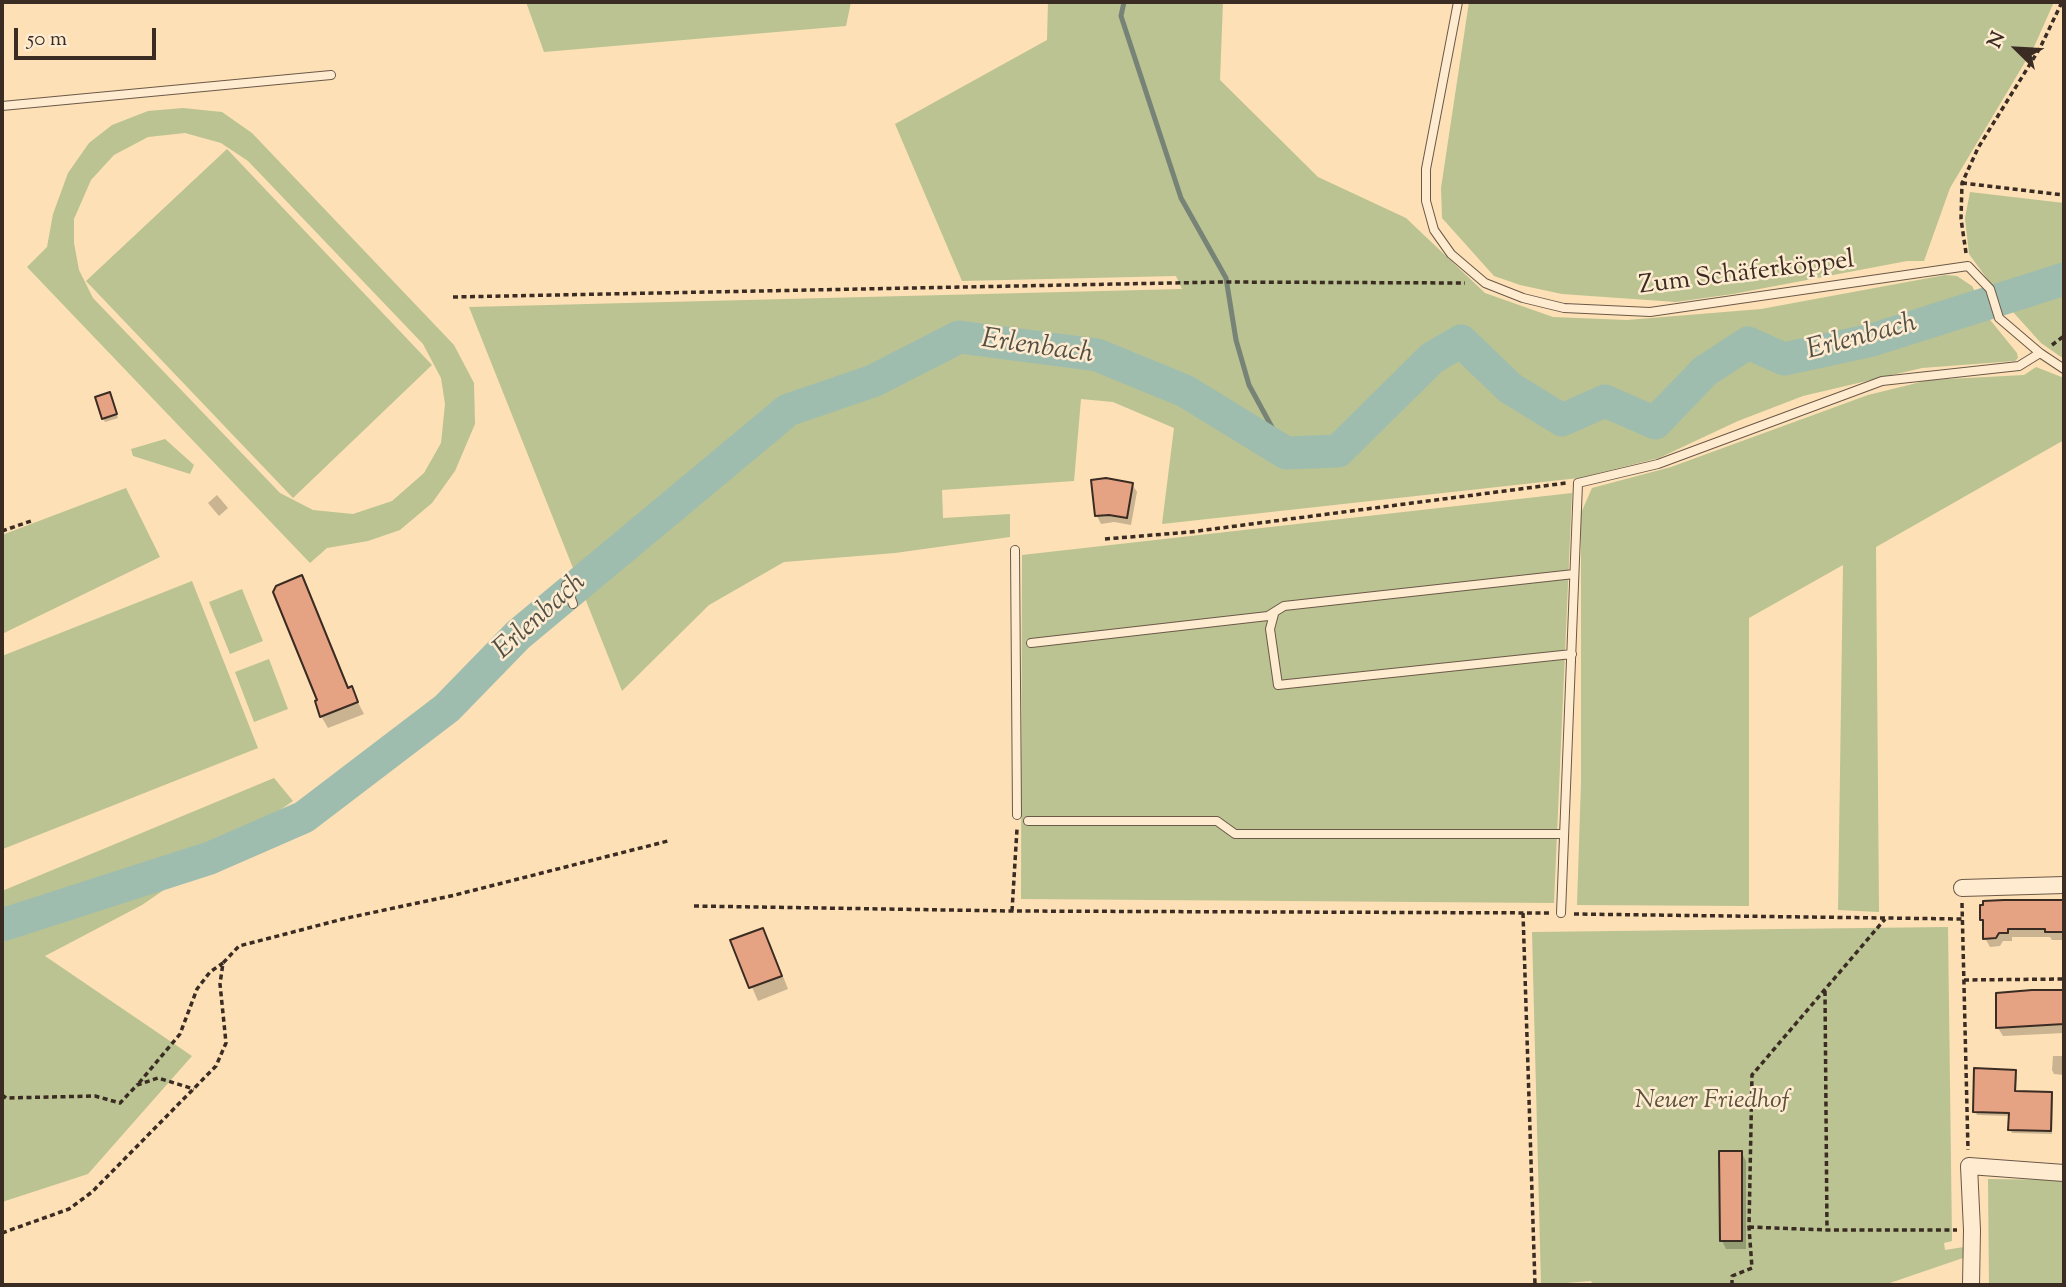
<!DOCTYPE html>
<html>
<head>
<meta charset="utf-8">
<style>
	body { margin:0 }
	#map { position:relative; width:2066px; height:1287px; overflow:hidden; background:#fde0b6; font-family:"Sorts Mill Goudy",serif }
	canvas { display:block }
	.frame { position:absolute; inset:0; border:4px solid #3a2c23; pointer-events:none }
	.north { position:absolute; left:1982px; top:14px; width:70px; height:70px; -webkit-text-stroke:5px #feebd0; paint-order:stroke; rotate:294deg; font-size:19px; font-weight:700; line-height:28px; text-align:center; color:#3a2c23 }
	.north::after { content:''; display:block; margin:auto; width:24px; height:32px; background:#3a2c23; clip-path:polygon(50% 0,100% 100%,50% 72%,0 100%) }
	.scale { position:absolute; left:14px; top:28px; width:142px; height:32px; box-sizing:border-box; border:4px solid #3a2c23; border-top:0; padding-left:9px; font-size:21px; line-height:24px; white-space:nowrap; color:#3a2c23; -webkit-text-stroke:5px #feebd0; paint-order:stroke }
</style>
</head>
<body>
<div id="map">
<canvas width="2066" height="1287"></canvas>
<div class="frame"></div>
<div class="north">N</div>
<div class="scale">50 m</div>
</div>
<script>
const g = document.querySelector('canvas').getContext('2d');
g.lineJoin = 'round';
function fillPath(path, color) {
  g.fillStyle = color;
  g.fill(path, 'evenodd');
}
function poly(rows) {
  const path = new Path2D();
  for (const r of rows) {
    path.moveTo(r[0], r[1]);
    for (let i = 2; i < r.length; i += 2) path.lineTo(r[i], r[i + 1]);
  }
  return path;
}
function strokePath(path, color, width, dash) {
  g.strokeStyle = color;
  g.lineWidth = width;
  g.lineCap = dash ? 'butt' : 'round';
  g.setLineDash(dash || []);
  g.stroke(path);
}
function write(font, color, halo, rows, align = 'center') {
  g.font = font + ' "Sorts Mill Goudy",serif';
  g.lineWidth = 5;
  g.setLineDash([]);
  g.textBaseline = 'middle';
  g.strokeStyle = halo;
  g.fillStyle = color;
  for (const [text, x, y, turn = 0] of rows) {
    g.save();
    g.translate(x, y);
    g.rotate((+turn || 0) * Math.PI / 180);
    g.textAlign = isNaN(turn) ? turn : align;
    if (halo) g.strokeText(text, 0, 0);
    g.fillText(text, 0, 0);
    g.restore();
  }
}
const green = poly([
	[526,2,851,2,846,26,544,52],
	[1048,2,1223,2,1220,80,1318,177,1406,218,1485,293,1553,317,1627,320,1761,309,1945,275,1957,276,1972,286,1991,321,2017,353,2018,358,2015,361,1922,368,1803,396,1738,421,1659,458,1579,478,1162,524,1174,428,1113,402,1081,399,1074,481,942,490,943,518,1010,514,1010,537,895,553,784,562,709,605,622,691,469,307,1182,289,1176,276,962,281,895,124,1047,40],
	[1469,2,2054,2,2034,47,1950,188,1924,261,1907,261,1733,294,1676,302,1562,294,1520,285,1494,276,1442,218,1441,188],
	[183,108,222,112,252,133,454,345,474,383,475,424,455,471,432,503,400,530,368,541,327,548,310,563,27,267,47,247,53,214,68,173,89,143,112,125,148,111],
	[185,133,221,143,248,161,423,344,441,378,445,404,441,443,424,473,392,501,353,514,313,510,280,493,93,298,79,270,74,243,74,219,91,180,114,155,148,137],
	[227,149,432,365,293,498,86,281],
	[1970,192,2064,203,2064,359,2041,343,2004,302,1969,254,1965,218],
	[2036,367,2064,378,2064,440,1876,547,1879,912,1838,910,1843,565,1749,618,1749,906,1577,905,1581,782,1581,513,1592,488,1671,467,1868,395,1929,380,2024,375],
	[165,439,194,465,190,474,133,456,131,449],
	[126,488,160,557,2,634,2,535],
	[1572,493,1554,903,1021,899,1022,555],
	[192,581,258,748,3,849,2,656],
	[242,589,263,641,230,654,209,602],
	[269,659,288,709,254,722,235,672],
	[274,778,293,801,142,905,45,956,192,1056,88,1174,2,1202,2,891],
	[1948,927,1952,1241,1944,1243,1945,1250,1964,1247,1963,1258,1884,1285,1593,1285,1591,1281,1541,1285,1532,932],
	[1988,1179,2064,1180,2064,1285,1989,1285]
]);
const shadow = poly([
	[111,398,118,418,105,422,103,418],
	[1132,484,1137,492,1131,525,1114,522,1101,524,1097,516],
	[217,495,228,508,219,516,208,503],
	[302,577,349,689,351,689,364,714,328,728,321,716],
	[2064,902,2064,940,2052,940,2050,937,2012,937,2012,941,2003,941,2000,946,1990,947,1985,938,1985,926,1982,920,1985,903],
	[762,930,770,943,788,989,758,1001,732,941],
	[2064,990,2064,1033,2003,1036,1998,1028,1998,994],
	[2053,1056,2064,1056,2064,1075,2054,1074,2052,1070],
	[2015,1072,2017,1076,2016,1093,2051,1093,2053,1097,2052,1134,2012,1133,2010,1129,2011,1116,1977,1115,1975,1111],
	[1741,1152,1746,1161,1746,1249,1726,1249,1722,1241]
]);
const stream = poly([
	[1124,2,1121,16,1181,198,1226,278,1236,340,1249,385,1286,453]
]);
const river = poly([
	[2,925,210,858,304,817,447,708,518,635,788,410,873,381,959,337,1097,355,1185,391,1286,453,1338,451,1432,358,1461,341,1510,388,1562,420,1605,401,1655,423,1705,371,1748,343,1784,359,1872,340,2064,279]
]);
const building = poly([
	[110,392,117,414,102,419,95,397,110,392],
	[1106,478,1133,483,1127,518,1109,515,1095,516,1091,480,1106,478],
	[302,575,348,688,352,686,358,702,320,717,315,701,317,700,273,592,276,586,302,575],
	[2004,900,2064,900,2064,932,2045,932,2045,929,2008,929,2008,933,1999,933,1996,938,1983,939,1983,920,1980,920,1980,905,1983,905,1983,901,2004,900],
	[763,928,782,976,749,988,730,940,763,928],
	[2032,990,2064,990,2064,1024,1996,1028,1996,993,2032,990],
	[1974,1068,2016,1070,2015,1091,2052,1092,2051,1131,2008,1130,2009,1113,1973,1112,1974,1068],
	[1719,1151,1742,1151,1742,1241,1720,1241,1719,1151]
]);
const path = poly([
	[1962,183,2064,195],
	[1966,253,1961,219,1962,183,1978,148,2040,48,2062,2],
	[453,297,1221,282,1465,283],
	[2052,345,2064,336],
	[2,531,31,521],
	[1105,539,1190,532,1566,483],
	[1962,903,1968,1150],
	[694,906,1012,911,1549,913],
	[1012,911,1017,829],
	[1523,913,1535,1285],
	[1574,914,1962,919],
	[1964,980,2064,979],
	[1825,991,1827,1230],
	[139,1083,180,1034,197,989,210,972,223,963],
	[2,1095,6,1098,95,1096,120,1103,137,1085,158,1078,194,1089],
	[1749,1227,1827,1230,1957,1230],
	[2,1233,69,1209,92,1192,216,1066,226,1043,220,984,223,963,239,946,347,918,455,895,668,841],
	[1732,1285,1732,1276,1752,1268,1749,1227,1752,1075,1885,919]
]);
const service = poly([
	[1458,2,1426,169,1426,201,1434,230,1451,254,1485,283,1523,298,1564,308,1650,312,1968,266,1990,289,1999,318,2040,353,2064,369],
	[2,106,331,75],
	[1015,550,1017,815],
	[566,585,573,604],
	[1274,614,1270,629,1278,685,1572,654],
	[1031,643,1268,616,1284,606,1574,574],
	[1028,821,1217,821,1235,834,1564,834],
	[1561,913,1578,483,1658,464,1882,381,2019,366,2040,353]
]);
const minor = poly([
	[1962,888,2064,885],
	[1971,1285,1972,1230,1969,1166,2064,1173]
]);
const streetNames = [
	["Zum Schäferköppel",1747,275,-7]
];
const parkNames = [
	["Neuer Friedhof",1712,1103]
];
const waterNames = [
	["Erlenbach",1862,339,-15],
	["Erlenbach",1037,349,8],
	["Erlenbach",541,618,-42]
];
fillPath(green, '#bac391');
fillPath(shadow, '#0003');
strokePath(stream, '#778377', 5);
strokePath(river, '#9fbdaf', 33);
fillPath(building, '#e5a383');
strokePath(building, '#3a2c23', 2);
strokePath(service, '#6b5948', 10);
strokePath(minor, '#6b5948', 18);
strokePath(path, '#3a2c23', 3.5, [5, 3.5]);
strokePath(service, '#feebd0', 8);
strokePath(minor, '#feebd0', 16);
write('26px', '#3a2c23', '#feebd0', streetNames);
write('italic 26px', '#5a523e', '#feebd0', parkNames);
write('italic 28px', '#535046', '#feebd0', waterNames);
</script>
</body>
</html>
